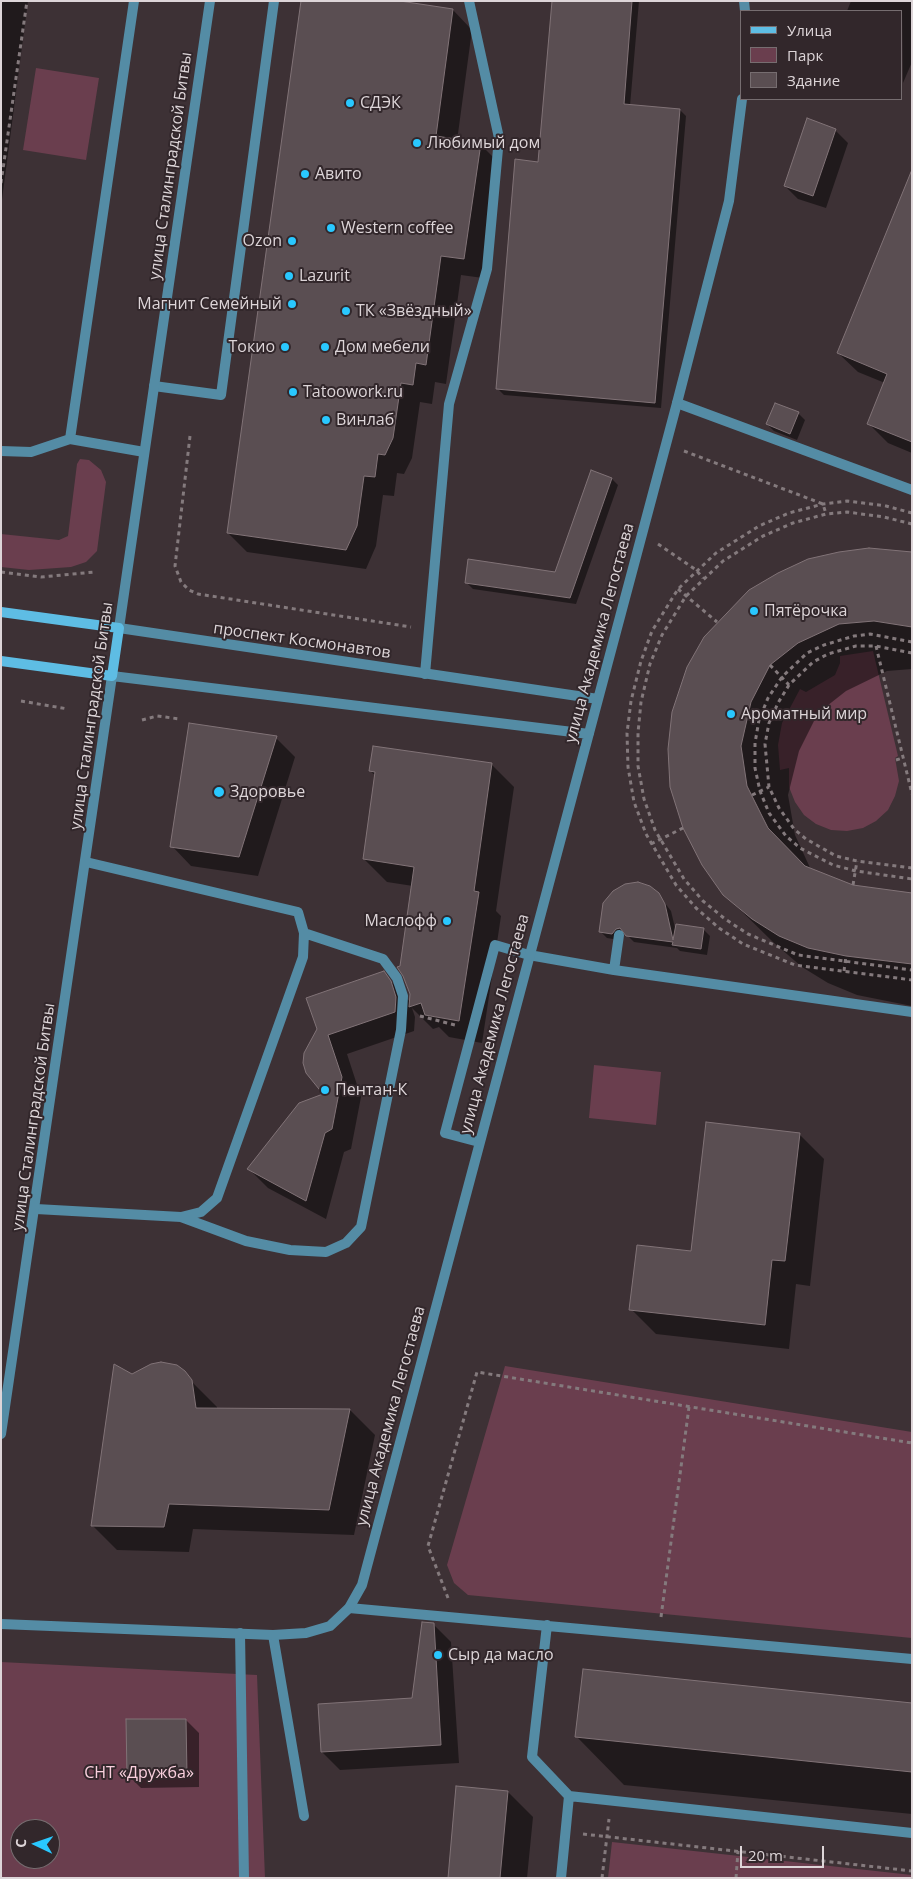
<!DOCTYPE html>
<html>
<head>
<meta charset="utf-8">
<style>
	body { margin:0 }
	#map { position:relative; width:913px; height:1879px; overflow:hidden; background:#3d3135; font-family:"Open Sans",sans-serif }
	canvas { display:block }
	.frame { position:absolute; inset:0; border:2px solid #ddd5d8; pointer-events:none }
	.legend { position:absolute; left:740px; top:10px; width:162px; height:90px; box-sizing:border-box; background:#32272b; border:1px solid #766d70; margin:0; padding:6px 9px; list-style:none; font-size:15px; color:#ddd5d8 }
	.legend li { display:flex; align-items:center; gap:10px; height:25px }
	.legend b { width:25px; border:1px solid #766d70 }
	.north { position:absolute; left:10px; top:1819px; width:50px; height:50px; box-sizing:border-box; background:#32272b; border:1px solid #766d70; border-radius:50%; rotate:273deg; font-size:14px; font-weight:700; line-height:20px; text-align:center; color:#ddd5d8 }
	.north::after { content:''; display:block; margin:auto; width:18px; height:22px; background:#29c8ff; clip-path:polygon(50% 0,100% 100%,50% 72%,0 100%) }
	.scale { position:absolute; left:740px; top:1846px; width:84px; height:22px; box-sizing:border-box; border:2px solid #ddd5d8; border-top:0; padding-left:6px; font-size:15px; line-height:18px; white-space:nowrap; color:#ddd5d8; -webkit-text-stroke:4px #32272b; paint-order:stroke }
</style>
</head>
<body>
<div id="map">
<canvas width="913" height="1879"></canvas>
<div class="frame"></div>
<ul class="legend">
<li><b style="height:6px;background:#5ebde4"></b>Улица</li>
<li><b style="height:14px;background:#6a3e4e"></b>Парк</li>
<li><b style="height:14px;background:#5a4e52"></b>Здание</li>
</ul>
<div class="north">С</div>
<div class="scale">20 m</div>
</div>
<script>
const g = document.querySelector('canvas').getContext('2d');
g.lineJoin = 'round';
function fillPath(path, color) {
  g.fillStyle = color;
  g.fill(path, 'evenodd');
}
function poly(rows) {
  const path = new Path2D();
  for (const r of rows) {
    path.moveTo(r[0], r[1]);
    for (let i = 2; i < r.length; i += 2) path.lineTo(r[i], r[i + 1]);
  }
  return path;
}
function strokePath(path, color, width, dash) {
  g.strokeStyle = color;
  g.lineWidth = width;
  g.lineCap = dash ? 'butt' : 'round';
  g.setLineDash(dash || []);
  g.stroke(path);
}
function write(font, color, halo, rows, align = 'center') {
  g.font = font + ' "Open Sans",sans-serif';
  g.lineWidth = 4;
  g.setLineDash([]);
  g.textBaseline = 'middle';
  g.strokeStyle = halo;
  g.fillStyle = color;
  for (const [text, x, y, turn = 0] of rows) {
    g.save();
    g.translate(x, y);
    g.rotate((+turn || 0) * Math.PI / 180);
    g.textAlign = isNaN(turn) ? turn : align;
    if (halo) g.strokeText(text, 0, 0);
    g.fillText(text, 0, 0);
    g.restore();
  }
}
const green = poly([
	[36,68,99,78,86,160,23,150],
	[80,459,89,460,101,470,106,482,97,551,86,562,71,567,29,570,1,567,1,534,59,540,68,536,77,464],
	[873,651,898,756,895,758,899,781,895,796,888,810,876,821,863,828,847,831,831,830,816,824,804,815,795,802,789,787,789,768,780,770,778,745,782,723,800,689,806,692,835,675,840,663,840,656],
	[594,1065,661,1072,656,1125,589,1118],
	[505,1366,912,1432,912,1638,468,1595,454,1583,447,1565],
	[1,1662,257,1675,265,1878,1,1878],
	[20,1829,50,1829,50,1859,20,1859],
	[612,1842,912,1875,912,1878,608,1878]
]);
const shadow = poly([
	[1,1,28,1,1,207],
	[391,1,453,10,472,30,457,141,480,144,499,163,483,278,461,275,446,384,435,382,432,404,420,402,412,458,404,474,397,473,394,496,383,495,376,546,366,569,247,552,228,533],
	[553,1,639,1,630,106,680,110,686,116,661,408,504,395,497,388,539,163],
	[851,1,912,1,912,62,903,83,902,11,847,11],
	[835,130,848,143,826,208,798,199,785,186],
	[912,214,912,453,888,443,868,423,885,383,858,372,838,353],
	[798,413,805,420,797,440,774,431,767,424],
	[592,472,612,479,618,485,576,604,473,589,466,582,556,573],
	[912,554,912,669,887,671,846,691,818,713,799,751,788,795,795,835,811,870,853,887,912,894,912,1006,857,995,828,983,802,967,773,942,724,894,673,713],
	[276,738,295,757,258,876,191,866,172,846],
	[491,764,514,787,496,911,501,916,482,1043,449,1037,439,1027,433,1029,412,1008,415,1017,414,1031,347,1054,361,1097,351,1149,344,1152,326,1219,268,1188,249,1169,325,1094,319,1029,383,973,411,1003,411,994,402,967,413,886,387,882,364,859,376,776,370,771],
	[658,894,671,911,676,932,704,930,710,936,707,955,680,951,677,948,634,942,626,934,622,935,619,940,607,938,601,932],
	[799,1134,824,1159,810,1286,796,1284,789,1349,656,1334,631,1309,692,1252],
	[176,1366,217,1407,217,1410,350,1410,375,1435,354,1535,193,1529,189,1552,117,1550,92,1525,132,1375],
	[433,1624,451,1642,459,1763,340,1770,322,1752,413,1699],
	[912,1704,912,1814,624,1785,577,1737],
	[186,1720,199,1733,199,1787,141,1788,128,1775],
	[508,1792,533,1817,527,1878,449,1878]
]);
const building = poly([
	[301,1,400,1,453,9,436,136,481,143,464,259,441,256,426,365,416,363,413,385,401,383,393,438,385,455,378,454,375,477,364,476,357,526,346,550,227,533,301,1],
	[552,1,632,1,624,104,680,109,655,403,496,389,515,159,538,162,552,1],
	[807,118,836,129,813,196,784,186,807,118],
	[911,172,912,172,912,442,867,424,887,374,837,353,911,172],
	[775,403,799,412,790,434,766,424,775,403],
	[591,470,612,478,570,598,465,583,468,559,555,572,591,470],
	[869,548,912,552,912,627,874,621,839,624,798,643,770,665,751,702,741,746,747,786,768,828,805,866,853,885,912,893,912,964,846,956,808,948,779,936,752,919,723,895,702,865,683,828,670,787,668,749,672,712,687,667,704,637,749,590,778,573,808,559,839,552,869,548],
	[189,723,277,736,239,857,170,847,189,723],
	[373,746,492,763,474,891,479,892,459,1021,425,1015,421,1003,409,1007,410,994,403,976,397,967,400,966,414,867,363,859,375,772,369,771,373,746],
	[638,882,650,886,659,893,665,904,673,940,676,924,704,928,701,949,672,945,673,942,626,936,620,928,616,929,612,934,599,932,603,903,613,891,625,884,638,882],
	[384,971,391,981,396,997,395,1012,328,1035,342,1077,332,1129,325,1133,306,1201,247,1169,299,1103,323,1094,306,1073,303,1063,304,1053,317,1029,306,998,384,971],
	[706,1122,800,1133,785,1261,772,1260,765,1325,629,1310,637,1245,691,1251,706,1122],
	[161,1362,177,1365,185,1371,192,1380,196,1408,350,1409,329,1510,169,1504,164,1527,91,1526,114,1364,132,1374,151,1364,161,1362],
	[422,1622,434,1623,441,1745,321,1752,318,1704,412,1698,422,1622],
	[583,1669,912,1703,912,1772,575,1737,583,1669],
	[126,1719,186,1719,187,1775,127,1775,126,1719],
	[456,1786,508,1791,500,1878,448,1878,456,1786]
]);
const path = poly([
	[1,183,27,1],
	[190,436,175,566,181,582,189,590,198,594,411,627],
	[684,451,823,504,826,514],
	[912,513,886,506,847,501,823,504,789,513,759,526,716,553,678,589,652,631,641,661,631,701,627,733,628,767,634,802,646,834,676,885,696,908,719,928,743,944,795,965,912,980],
	[912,524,884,517,847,512,826,514,793,523,763,536,723,561,686,596,662,635,650,664,641,702,638,733,638,766,644,799,655,830,684,879,703,901,725,919,748,934,798,955,912,970],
	[658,544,696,570,703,578],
	[1,572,41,577,94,572],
	[678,589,717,622],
	[912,642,870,634,854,636,824,645,807,653,782,677,768,698,759,720,755,743,755,768,760,791,769,813,786,836,800,848,833,865,856,871,912,879],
	[876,646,912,794],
	[912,653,876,646,856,646,828,654,813,662,789,685,778,703,769,723,765,744,769,787,779,808,794,829,806,839,836,856,857,861,912,868],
	[770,665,789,685],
	[21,701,68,709],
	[142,720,157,716,180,719],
	[896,760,903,758],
	[752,795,769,787],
	[651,844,683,828],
	[853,885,857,861],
	[844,971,846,956],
	[420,1016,455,1025],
	[448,1598,428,1546,477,1372,912,1443],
	[661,1617,689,1407],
	[583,1834,912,1871],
	[602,1878,609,1819],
	[736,1878,738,1851]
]);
const lane = poly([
	[154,386,221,395,274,1],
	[677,403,912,490],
	[70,439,134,1],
	[1,451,31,452,70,439,144,452],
	[425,674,449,404,487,269,499,138,469,1],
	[614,970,619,935],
	[479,1142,445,1133,495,945,529,955,614,970,912,1012],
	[36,1209,181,1217,201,1212,217,1198,303,957,304,933,298,912,86,862],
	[181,1217,246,1241,290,1250,326,1252,346,1243,361,1227,401,1030,403,996,397,978,383,959,304,933],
	[349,1608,912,1659],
	[547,1625,532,1757,569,1796,561,1878],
	[240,1633,244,1878],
	[273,1635,304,1816],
	[569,1796,912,1833]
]);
const street = poly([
	[210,1,119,628,598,699],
	[744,1,745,11],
	[1,1434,112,676,589,734],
	[1,1624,273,1635,306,1633,330,1626,349,1608,362,1585,677,403,729,201,742,99]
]);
const secondary = poly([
	[1,612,119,628,112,676,1,661]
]);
const markers = [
	[350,103,5,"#29c8ff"],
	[417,143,5,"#29c8ff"],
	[305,174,5,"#29c8ff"],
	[331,228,5,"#29c8ff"],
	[292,241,5,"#29c8ff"],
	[289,276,5,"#29c8ff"],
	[292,304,5,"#29c8ff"],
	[346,311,5,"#29c8ff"],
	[285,347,5,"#29c8ff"],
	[325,347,5,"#29c8ff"],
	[293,392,5,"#29c8ff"],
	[326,420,5,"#29c8ff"],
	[754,611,5,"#29c8ff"],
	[731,714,5,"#29c8ff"],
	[219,792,6,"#29c8ff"],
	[447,921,5,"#29c8ff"],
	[325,1090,5,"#29c8ff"],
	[438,1655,5,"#29c8ff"]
];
const poiNames = [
	["СДЭК",360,103],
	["Любимый дом",427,143],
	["Авито",315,174],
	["Western coffee",341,228],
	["Ozon",282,241,"right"],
	["Lazurit",299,276],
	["Магнит Семейный",282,304,"right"],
	["ТК «Звёздный»",356,311],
	["Токио",275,347,"right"],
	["Дом мебели",335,347],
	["Tatoowork.ru",303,392],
	["Винлаб",336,420],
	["Пятёрочка",764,611],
	["Ароматный мир",741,714],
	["Здоровье",230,792],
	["Маслофф",437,921,"right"],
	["Пентан-К",335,1090],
	["Сыр да масло",448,1655]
];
const streetNames = [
	["улица Сталинградской Битвы",171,166,-82],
	["улица Академика Легостаева",600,633,-75],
	["проспект Космонавтов",302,641,8],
	["улица Сталинградской Битвы",92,716,-82],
	["улица Академика Легостаева",495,1024,-75],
	["улица Сталинградской Битвы",34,1117,-82],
	["улица Академика Легостаева",391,1416,-75]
];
const parkNames = [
	["СНТ «Дружба»",139,1773]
];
fillPath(green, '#6a3e4e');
fillPath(shadow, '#0007');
fillPath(building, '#5a4e52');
strokePath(building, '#817377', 1);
strokePath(path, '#847a7d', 3, [4, 4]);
strokePath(lane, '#548ca5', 10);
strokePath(street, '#548ca5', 10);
strokePath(secondary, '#5ebde4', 10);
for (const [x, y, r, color] of markers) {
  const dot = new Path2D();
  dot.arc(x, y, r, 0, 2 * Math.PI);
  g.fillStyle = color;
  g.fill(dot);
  strokePath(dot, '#32272b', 2);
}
write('16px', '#ddd5d8', '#32272b', poiNames, 'left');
write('16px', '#ddd5d8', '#32272b', streetNames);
write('16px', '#fad0de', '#32272b', parkNames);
</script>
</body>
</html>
